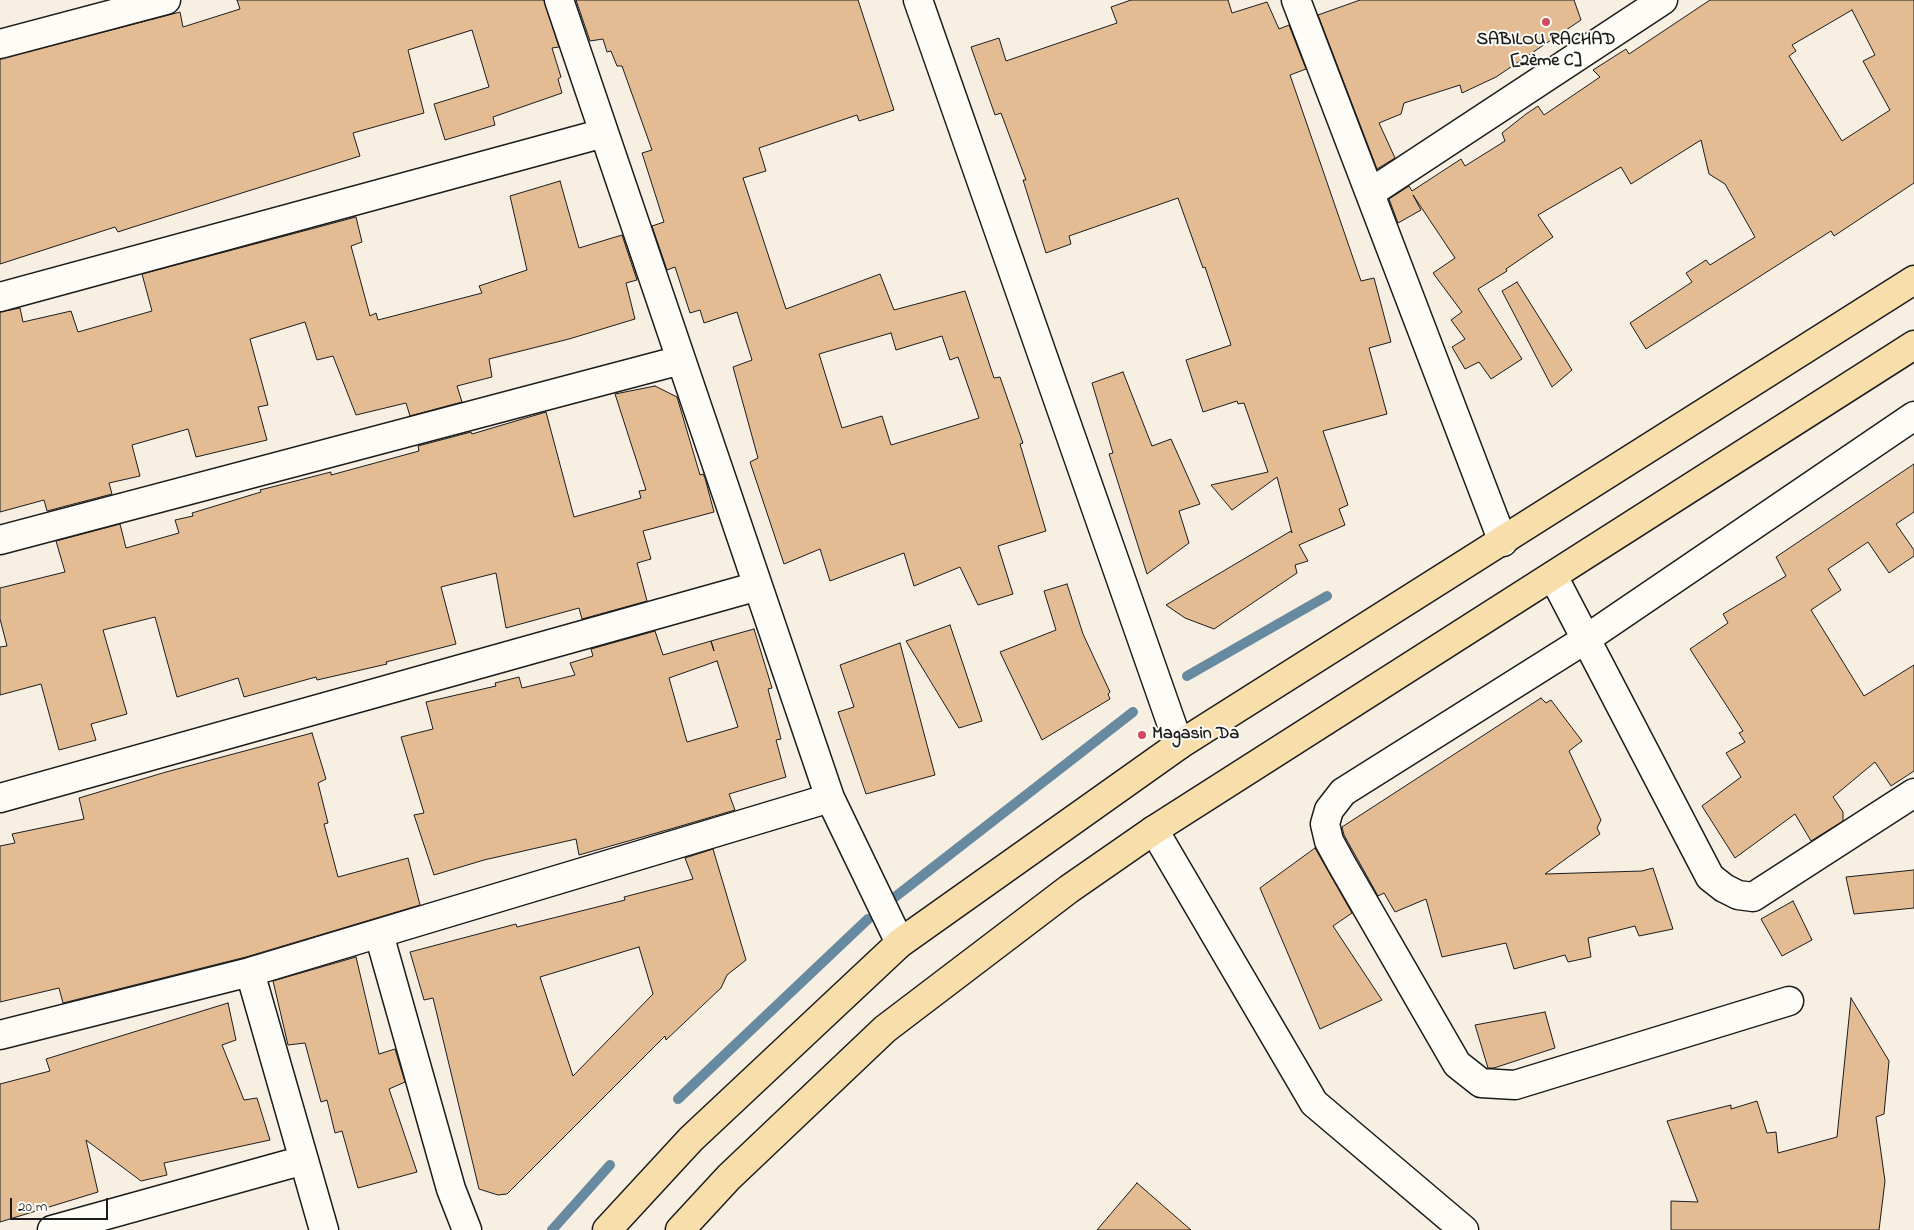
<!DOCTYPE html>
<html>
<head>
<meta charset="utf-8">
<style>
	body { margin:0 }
	#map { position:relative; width:1914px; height:1230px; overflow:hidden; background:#f8efe3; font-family:"Indie Flower",sans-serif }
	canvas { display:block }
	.scale { position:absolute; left:10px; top:1198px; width:98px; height:22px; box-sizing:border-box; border:2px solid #1c1c1c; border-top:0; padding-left:6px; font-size:15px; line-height:18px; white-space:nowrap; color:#1c1c1c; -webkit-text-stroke:4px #fdfcf7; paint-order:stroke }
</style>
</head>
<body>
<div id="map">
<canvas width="1914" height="1230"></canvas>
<div class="scale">20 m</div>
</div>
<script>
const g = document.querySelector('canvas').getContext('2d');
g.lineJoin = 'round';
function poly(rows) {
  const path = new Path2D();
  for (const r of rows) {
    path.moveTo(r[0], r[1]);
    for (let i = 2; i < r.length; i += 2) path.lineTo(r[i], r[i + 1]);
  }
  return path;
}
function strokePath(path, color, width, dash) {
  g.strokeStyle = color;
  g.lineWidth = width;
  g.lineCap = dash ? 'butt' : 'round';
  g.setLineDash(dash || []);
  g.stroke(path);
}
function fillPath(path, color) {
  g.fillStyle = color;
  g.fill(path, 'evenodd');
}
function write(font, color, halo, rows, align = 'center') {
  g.font = font + ' "Indie Flower",sans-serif';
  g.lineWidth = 4;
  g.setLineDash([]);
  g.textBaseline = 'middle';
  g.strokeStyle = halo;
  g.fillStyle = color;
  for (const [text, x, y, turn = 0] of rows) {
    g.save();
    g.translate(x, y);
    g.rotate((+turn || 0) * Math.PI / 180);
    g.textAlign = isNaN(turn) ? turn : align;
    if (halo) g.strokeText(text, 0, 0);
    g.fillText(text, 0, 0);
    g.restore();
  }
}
const stream = poly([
	[1187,676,1327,596],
	[895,897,1133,712],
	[678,1099,868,919],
	[552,1230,610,1165]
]);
const building = poly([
	[237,0,544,0,559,47,552,48,561,77,558,79,562,93,493,117,495,125,445,140,434,104,489,87,472,30,408,50,424,113,353,133,360,156,130,228,118,232,115,227,0,264,0,59,180,12,183,27,240,9,237,0],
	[576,0,858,0,894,110,859,121,857,115,759,148,766,171,743,178,786,309,880,274,894,310,965,291,994,378,1000,377,1023,443,1020,444,1046,531,998,546,1013,594,978,605,960,567,914,586,904,553,830,581,820,549,784,564,750,462,758,458,733,367,752,360,737,312,704,323,700,310,690,313,675,267,667,270,652,226,664,222,642,153,652,150,622,66,617,66,611,51,607,52,603,39,590,41,576,0],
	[891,333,896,350,942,336,950,360,958,357,979,418,891,445,882,416,842,428,819,354,891,333],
	[1131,0,1228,0,1232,13,1267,2,1279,29,1289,25,1306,69,1290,75,1361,281,1374,278,1391,342,1369,348,1387,414,1323,431,1348,505,1339,509,1345,525,1299,545,1308,561,1295,565,1297,573,1214,629,1185,618,1166,605,1291,531,1292,533,1277,477,1232,510,1211,485,1268,472,1244,403,1238,404,1237,401,1203,412,1186,360,1231,345,1205,267,1203,268,1178,198,1069,236,1071,244,1046,253,1023,180,1026,180,1001,113,995,115,971,47,999,38,1006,61,1117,23,1111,7,1131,0],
	[1360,0,1574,0,1581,20,1496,77,1462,93,1460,85,1404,103,1401,114,1379,123,1395,158,1377,169,1318,15,1360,0],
	[1710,0,1914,0,1914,183,1834,236,1831,231,1646,349,1630,323,1692,282,1686,273,1706,260,1710,265,1755,237,1725,184,1709,174,1701,140,1631,184,1621,167,1538,215,1553,237,1506,269,1507,271,1478,289,1522,359,1491,379,1479,362,1465,369,1452,347,1465,339,1451,320,1462,312,1433,273,1455,258,1413,195,1421,210,1398,223,1389,199,1409,186,1412,191,1461,159,1465,166,1505,141,1502,133,1526,114,1538,106,1544,115,1600,77,1593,70,1626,49,1629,54,1710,0],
	[1852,10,1875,55,1863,61,1890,110,1842,141,1789,56,1796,51,1792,45,1852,10],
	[560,181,579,248,622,235,637,280,626,283,635,319,569,339,489,359,492,377,457,386,462,402,410,416,406,403,356,415,333,356,317,360,305,322,250,339,268,405,258,407,267,440,196,457,188,429,132,445,140,476,109,483,112,494,47,511,44,500,0,512,0,312,20,308,23,322,71,311,78,332,152,311,142,274,356,217,362,242,351,246,370,316,376,313,378,320,482,293,479,286,527,270,510,196,560,181],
	[1517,282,1572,370,1552,387,1502,291,1517,282],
	[1123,372,1152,446,1171,439,1200,504,1179,511,1189,543,1147,574,1109,454,1113,453,1092,383,1123,372],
	[655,386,677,397,700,475,703,474,705,478,714,512,643,531,651,559,637,563,647,601,582,619,579,608,506,628,496,573,441,587,456,644,386,662,387,664,317,680,316,677,244,697,238,678,177,697,155,617,103,630,127,714,91,724,96,740,59,750,41,684,0,695,0,647,7,646,0,619,0,588,65,572,56,541,120,524,126,548,179,533,175,520,193,516,192,513,261,492,260,490,331,472,331,475,419,451,418,446,471,432,472,434,546,412,574,517,641,498,639,491,646,490,615,394,655,386],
	[1914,464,1914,512,1896,524,1914,550,1914,556,1889,573,1868,542,1828,569,1841,590,1811,610,1864,696,1914,665,1914,771,1891,786,1875,762,1833,797,1843,812,1843,821,1811,841,1795,814,1735,858,1702,806,1741,777,1726,753,1745,742,1739,733,1743,731,1690,649,1728,623,1723,614,1786,576,1776,557,1914,464],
	[1067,584,1083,634,1110,692,1108,694,1110,699,1042,740,1000,652,1056,630,1044,591,1067,584],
	[950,625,982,721,959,728,906,641,950,625],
	[754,629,772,688,768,689,781,739,776,740,786,777,729,794,735,810,674,828,579,855,576,839,484,860,434,875,414,815,424,813,401,737,433,729,426,702,496,686,495,683,519,677,522,688,575,675,570,663,593,656,591,649,655,631,663,655,711,641,714,651,711,641,754,629],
	[717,661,738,727,687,742,669,678,717,661],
	[900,643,935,775,866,794,838,712,854,707,840,665,900,643],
	[1541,698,1546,703,1551,700,1582,741,1569,751,1601,820,1597,828,1600,834,1545,874,1642,871,1653,868,1673,929,1639,936,1635,926,1588,938,1591,957,1568,962,1565,955,1514,969,1506,943,1442,957,1426,899,1395,912,1384,893,1378,896,1344,835,1342,827,1541,698],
	[312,733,326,779,318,783,328,823,324,824,338,877,408,858,420,905,246,957,63,1003,59,988,0,1002,0,846,15,843,12,834,84,819,79,798,166,772,312,733],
	[1315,848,1352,913,1333,926,1382,1000,1320,1029,1260,888,1315,848],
	[713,849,746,960,727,975,721,988,666,1040,665,1036,507,1194,498,1195,479,1189,433,998,424,1000,410,952,516,924,517,927,625,900,624,897,693,879,685,858,713,849],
	[639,947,653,994,573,1076,540,977,639,947],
	[1914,870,1914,908,1854,914,1846,877,1914,870],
	[1793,901,1812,940,1782,956,1761,919,1793,901],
	[356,957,379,1054,395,1049,405,1082,389,1089,417,1172,358,1188,342,1131,335,1133,327,1100,321,1102,305,1043,288,1045,273,981,356,957],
	[1851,998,1889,1061,1884,1114,1876,1117,1885,1181,1879,1230,1671,1230,1671,1201,1698,1202,1667,1121,1731,1105,1731,1109,1757,1101,1767,1133,1776,1132,1778,1153,1837,1137,1851,998],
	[228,1003,236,1040,222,1045,244,1100,257,1098,270,1140,164,1163,167,1175,141,1181,86,1140,98,1192,0,1222,0,1084,50,1071,46,1059,228,1003],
	[1545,1012,1555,1048,1494,1068,1488,1068,1475,1025,1545,1012],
	[1137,1183,1191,1230,1097,1230,1137,1183]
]);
const minor = poly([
	[559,0,830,798,900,943],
	[918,0,1179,745],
	[1296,0,1503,542],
	[0,44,166,0],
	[1370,193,1663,0],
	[0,297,604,133],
	[0,540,681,360],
	[1553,576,1710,877,1724,888,1738,895,1753,897,1914,793],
	[0,798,758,586],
	[1154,830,1314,1103,1464,1230],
	[379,934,451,1189,467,1230],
	[250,972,324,1230],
	[1789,1001,1515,1085,1481,1083,1457,1064,1341,863,1329,841,1325,824,1329,810,1343,792,1586,639,1914,416],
	[0,1035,250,972,830,798],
	[52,1230,304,1160]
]);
const highway = poly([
	[607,1230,691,1139,900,943,1179,745,1914,280],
	[680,1230,729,1177,885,1029,1069,889,1154,830,1914,345]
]);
const markers = [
	[1546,22,5,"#d1495b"],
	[1142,735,5,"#d1495b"]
];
const poiNames = [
	["SABILOU RACHAD",1546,41],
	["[2ème C]",1546,62],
	["Magasin Da",1152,735,"left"]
];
strokePath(stream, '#678aa1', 10);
fillPath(building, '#e3bc93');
strokePath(building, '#1c1c1c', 1);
strokePath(minor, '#1c1c1c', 31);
strokePath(highway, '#1c1c1c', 31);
strokePath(minor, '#fdfcf7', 28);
strokePath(highway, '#f8deab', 28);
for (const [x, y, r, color] of markers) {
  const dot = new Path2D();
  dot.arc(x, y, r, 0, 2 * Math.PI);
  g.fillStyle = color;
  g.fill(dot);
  strokePath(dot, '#fdfcf7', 2);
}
write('bold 18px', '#1c1c1c', '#fdfcf7', poiNames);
</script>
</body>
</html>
